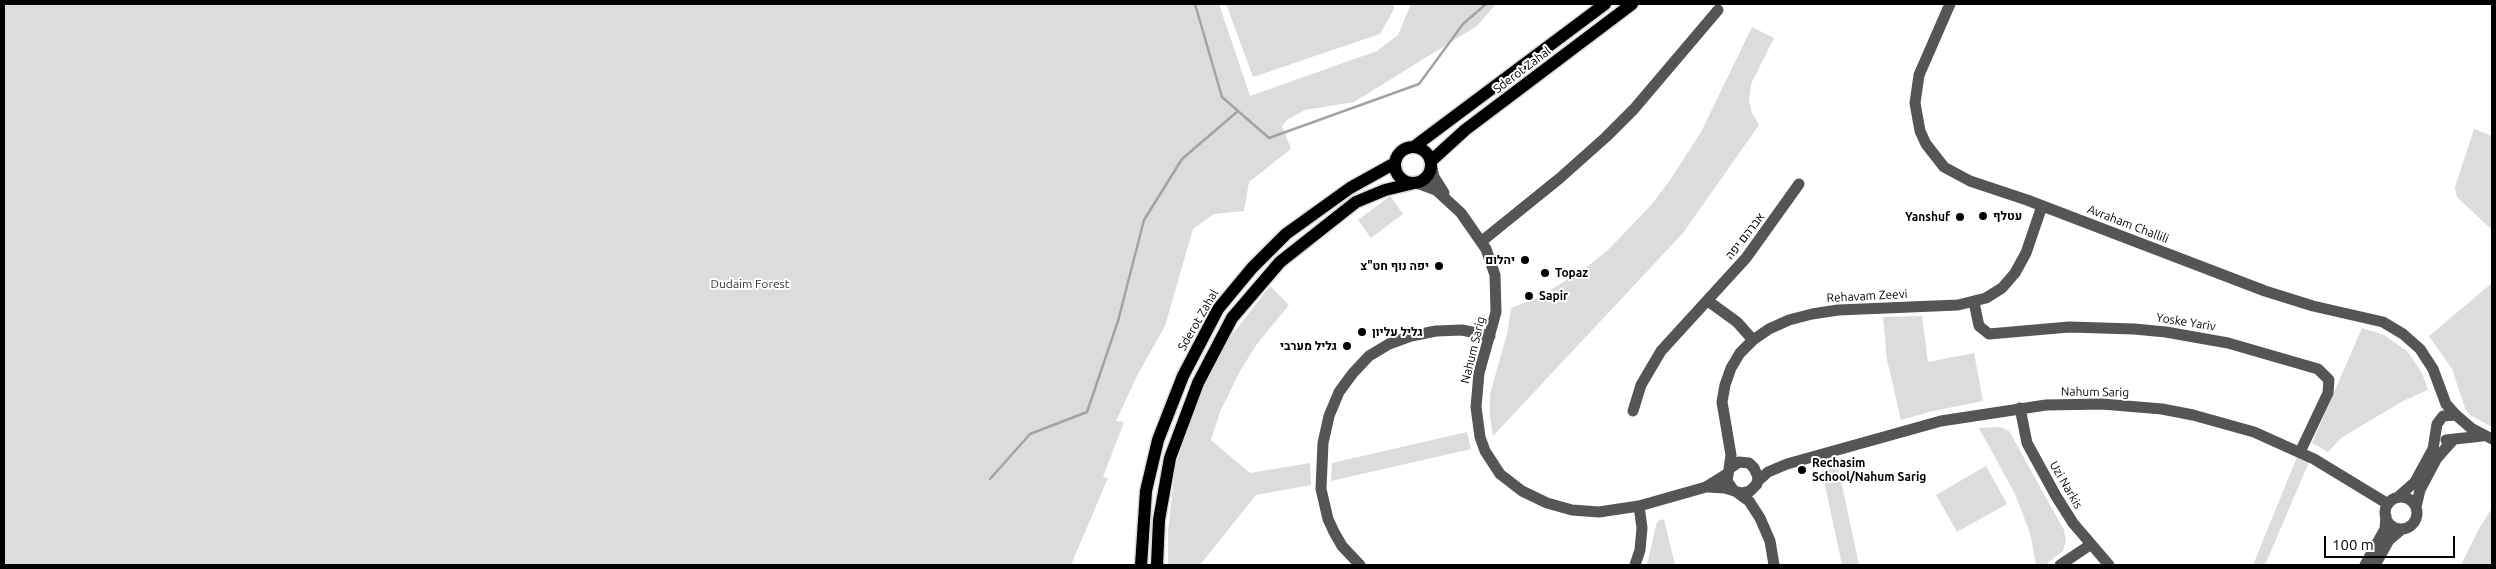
<!DOCTYPE html>
<html>
<head>
<meta charset="utf-8">
<style>
	body { margin:0 }
	#map { position:relative; width:2496px; height:569px; overflow:hidden; background:#fff; font-family:Ubuntu,sans-serif }
	canvas { display:block }
	.frame { position:absolute; inset:0; border:5px solid #000; pointer-events:none }
	.scale { position:absolute; left:2324px; top:536px; width:131px; height:22px; box-sizing:border-box; border:2px solid #000; border-top:0; padding-left:6px; font-size:15px; line-height:18px; white-space:nowrap; color:#000; -webkit-text-stroke:4px #fff; paint-order:stroke }
</style>
</head>
<body>
<div id="map">
<canvas width="2496" height="569"></canvas>
<div class="frame"></div>
<div class="scale">100 m</div>
</div>
<script>
const g = document.querySelector('canvas').getContext('2d');
g.lineJoin = 'round';
function fillPath(path, color) {
  g.fillStyle = color;
  g.fill(path, 'evenodd');
}
function poly(rows) {
  const path = new Path2D();
  for (const r of rows) {
    if (r.length === 3) {
      path.moveTo(r[0] + r[2], r[1]);
      path.arc(r[0], r[1], r[2], 0, 2 * Math.PI);
      continue;
    }
    path.moveTo(r[0], r[1]);
    for (let i = 2; i < r.length; i += 2) path.lineTo(r[i], r[i + 1]);
  }
  return path;
}
function strokePath(path, color, width, dash) {
  g.strokeStyle = color;
  g.lineWidth = width;
  g.lineCap = dash ? 'butt' : 'round';
  g.setLineDash(dash || []);
  g.stroke(path);
}
function write(font, color, halo, rows, align = 'center') {
  g.font = font + ' Ubuntu,Heebo,sans-serif';
  g.lineWidth = 4;
  g.setLineDash([]);
  g.textBaseline = 'middle';
  g.strokeStyle = halo;
  g.fillStyle = color;
  for (const [text, x, y, turn = 0] of rows) {
    g.save();
    g.translate(x, y);
    g.rotate((+turn || 0) * Math.PI / 180);
    g.textAlign = isNaN(turn) ? turn : align;
    if (halo) g.strokeText(text, 0, 0);
    g.fillText(text, 0, 0);
    g.restore();
  }
}
const green = poly([
	[4,4,1219,4,1250,96,1377,51,1398,35,1411,4,1496,4,1477,26,1354,102,1305,110,1287,120,1282,126,1291,149,1249,182,1244,211,1214,214,1193,229,1165,326,1138,374,1116,421,1124,422,1103,477,1108,478,1071,565,4,565],
	[1226,4,1394,4,1394,9,1380,34,1253,77],
	[1752,27,1774,38,1751,84,1749,101,1752,113,1759,125,1683,233,1493,436,1490,417,1490,394,1507,334,1511,308,1538,298,1587,267,1610,248,1652,204,1670,180,1701,132],
	[2474,129,2492,136,2492,230,2457,197,2455,187],
	[1390,196,1403,214,1371,238,1358,220],
	[2492,283,2492,427,2470,415,2465,408,2452,369,2429,336],
	[1270,286,1289,305,1257,344,1240,371,1220,412,1211,440,1250,473,1310,463,1311,485,1256,495,1200,565,1168,565,1168,532,1175,468,1193,406,1224,345],
	[1922,316,1928,362,1974,353,1983,401,1933,411,1901,420,1887,360,1883,317],
	[2362,328,2384,335,2407,351,2422,373,2428,390,2403,401,2341,438,2328,452,2312,443],
	[2000,427,2009,431,2064,530,2066,541,2063,551,2045,565,2036,565,2030,533,2015,494,1979,428],
	[1467,432,1471,449,1331,481,1332,463],
	[2297,457,2309,462,2265,565,2253,565],
	[1838,466,1859,565,1842,565,1822,471],
	[1986,466,2007,504,1957,532,1936,495],
	[2492,508,2492,565,2461,565,2480,527],
	[1664,519,1675,565,1647,565,1656,525,1658,521]
]);
const stream = poly([
	[1195,4,1222,97,1269,138,1419,84,1463,24,1486,4],
	[990,479,1030,434,1087,412,1118,321,1144,220,1182,159,1238,111]
]);
const minor = poly([
	[1950,4,1919,75,1915,103,1920,131,1926,144,1944,167,1970,181,2027,200,2265,291,2313,306,2383,322,2403,334,2420,349,2433,369,2446,404,2456,415],
	[1431,164,1434,177,1444,193],
	[1417,183,1436,190,1461,213,1486,249,1495,275,1496,312,1479,373,1476,407,1480,437,1485,451,1500,474,1522,491,1547,503,1572,510,1599,512,1639,506,1706,487,1727,474],
	[1482,241,1560,178,1606,137,1634,109,1718,10],
	[1708,301,1737,322,1753,340],
	[1974,302,1979,326,1989,334,2069,327,2134,329,2166,332,2228,343,2318,369,2329,380,2328,393,2300,452],
	[2020,408,2027,443,2056,496,2073,523,2109,565],
	[1633,411,1641,385,1661,351,1746,258,1799,184],
	[2446,440,2482,436],
	[1729,469,1731,455,1722,402,1725,385,1731,368,1740,353,1753,340,1769,329,1789,320,1812,314,1838,310,1958,305,1986,298,2002,288,2015,273,2026,253,2042,206],
	[1757,482,1768,472,1787,464,1941,421,2046,405,2102,404,2162,409,2193,415,2254,432,2314,459,2388,504],
	[1708,487,1725,488,1741,493,1750,491,1757,484,1758,477,1754,468,1749,463,1739,462,1729,469,1727,481,1734,491],
	[1738,493,1749,501,1760,518,1770,541,1774,565],
	[2398,497,2415,482,2433,449,2437,424,2443,416,2456,415,2471,428,2492,439],
	[2401,513,16],
	[2416,507,2420,490,2437,458,2453,440],
	[1360,565,1342,546,1334,532,1328,519,1321,489,1323,443,1329,416,1339,392,1353,373,1369,356,1389,344,1411,336,1436,331,1462,330,1490,336],
	[1635,565,1640,550,1642,528,1639,506],
	[2060,565,2090,545],
	[2365,565,2385,529,2386,516],
	[2375,565,2389,540,2402,529]
]);
const major = poly([
	[1415,146,1605,4],
	[1413,165,18],
	[1431,161,1465,130,1632,4],
	[1141,565,1146,491,1158,440,1183,376,1218,309,1252,268,1286,234,1350,188,1395,163],
	[1157,565,1159,520,1170,458,1198,383,1232,318,1280,262,1356,202,1385,190,1414,183]
]);
const markers = [
	[1983,216,5,"#000"],
	[1960,217,5,"#000"],
	[1525,260,5,"#000"],
	[1439,266,5,"#000"],
	[1545,273,5,"#000"],
	[1529,296,5,"#000"],
	[1362,332,5,"#000"],
	[1347,346,5,"#000"],
	[1802,470,5,"#000"]
];
const streetNames = [
	["Sderot Zahal",1522,70,-37],
	["Avraham Challili",2128,224,21],
	["אברהם יפה",1745,236,-52],
	["Rehavam Zeevi",1867,296,-3],
	["Sderot Zahal",1198,320,-60],
	["Yoske Yariv",2186,322,9],
	["Nahum Sarig",1473,350,-76],
	["Nahum Sarig",2095,392,1],
	["Uzi Narkis",2066,485,60]
];
const poiNames = [
	["עטלף",1993,216],
	["Yanshuf",1950,217,"right"],
	["יהלום",1515,260,"right"],
	["יפה נוף חט\"צ",1429,266,"right"],
	["Topaz",1555,273],
	["Sapir",1539,296],
	["גליל עליון",1372,332],
	["גליל מערבי",1337,346,"right"],
	["Rechasim",1812,463],
	["School/Nahum Sarig",1812,477]
];
const parkNames = [
	["Dudaim Forest",750,284]
];
fillPath(green, '#dcdcdc');
strokePath(stream, '#a3a3a3', 2.5);
strokePath(major, '#dbdbdb', 15);
strokePath(minor, '#555', 11);
strokePath(major, '#000', 12);
for (const [x, y, r, color] of markers) {
  const dot = new Path2D();
  dot.arc(x, y, r, 0, 2 * Math.PI);
  g.fillStyle = color;
  g.fill(dot);
  strokePath(dot, '#fff', 2);
}
write('12px', '#000', '#fff', streetNames);
write('bold 12px', '#000', '#fff', poiNames, 'left');
write('12px', '#333', '#fff', parkNames);
</script>
</body>
</html>
